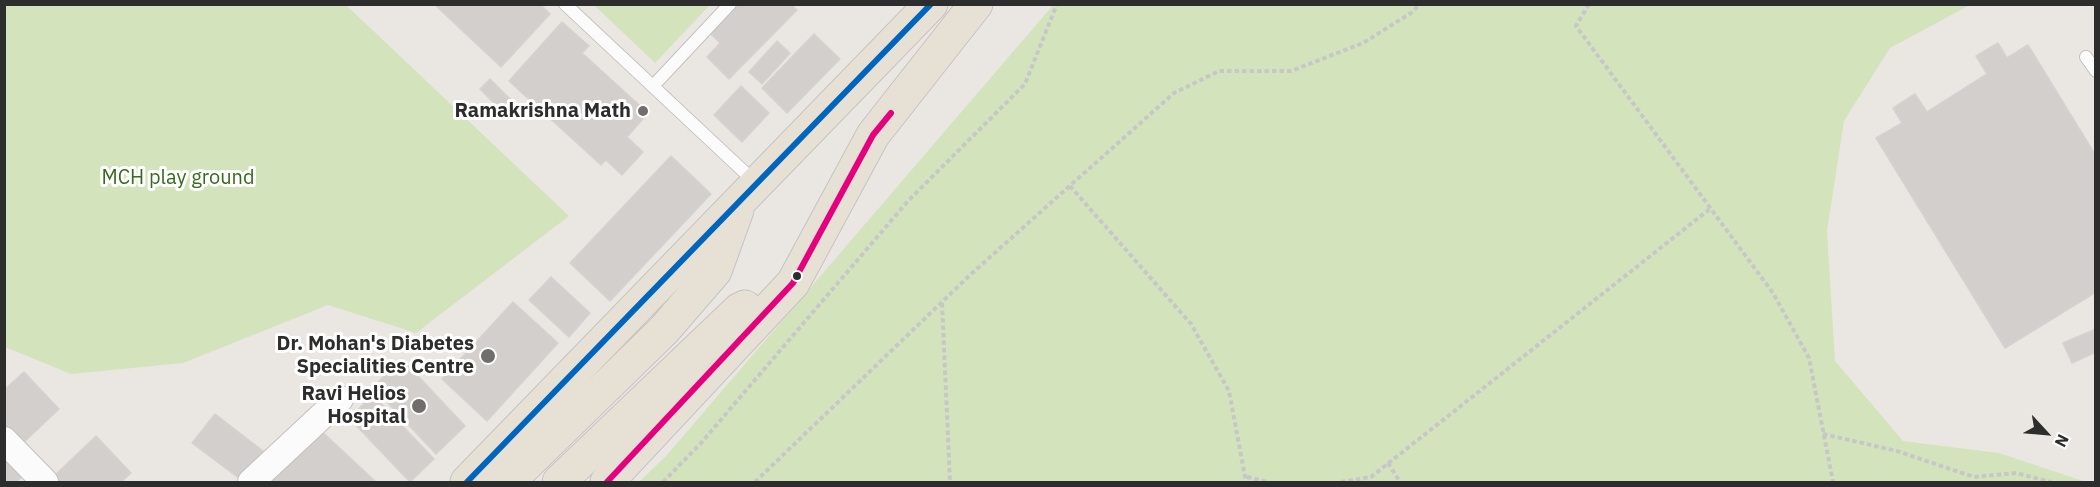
<!DOCTYPE html>
<html>
<head>
<meta charset="utf-8">
<style>
	body { margin:0 }
	#map { position:relative; width:2100px; height:487px; overflow:hidden; background:#eae6e2; font-family:"IBM Plex Sans",sans-serif }
	canvas { display:block }
	.frame { position:absolute; inset:0; border:6px solid #2d2d2d; pointer-events:none }
	.north { position:absolute; left:2016px; top:403px; width:60px; height:60px; -webkit-text-stroke:4px #fff; paint-order:stroke; rotate:116deg; font-size:16px; font-weight:700; line-height:24px; text-align:center; color:#2d2d2d }
	.north::after { content:''; display:block; margin:auto; width:21px; height:27px; background:#2d2d2d; clip-path:polygon(50% 0,100% 100%,50% 72%,0 100%) }
</style>
</head>
<body>
<div id="map">
<canvas width="2100" height="487"></canvas>
<div class="frame"></div>
<div class="north">N</div>
</div>
<script>
const g = document.querySelector('canvas').getContext('2d');
g.lineJoin = 'round';
function fillPath(path, color) {
  g.fillStyle = color;
  g.fill(path, 'evenodd');
}
function poly(rows) {
  const path = new Path2D();
  for (const r of rows) {
    path.moveTo(r[0], r[1]);
    for (let i = 2; i < r.length; i += 2) path.lineTo(r[i], r[i + 1]);
  }
  return path;
}
function strokePath(path, color, width, dash) {
  g.strokeStyle = color;
  g.lineWidth = width;
  g.lineCap = dash ? 'butt' : 'round';
  g.setLineDash(dash || []);
  g.stroke(path);
}
function write(font, color, halo, rows, align = 'center') {
  g.font = font + ' "IBM Plex Sans",sans-serif';
  g.lineWidth = 6;
  g.setLineDash([]);
  g.textBaseline = 'middle';
  g.strokeStyle = halo;
  g.fillStyle = color;
  for (const [text, x, y, turn = 0] of rows) {
    g.save();
    g.translate(x, y);
    g.rotate((+turn || 0) * Math.PI / 180);
    g.textAlign = isNaN(turn) ? turn : align;
    if (halo) g.strokeText(text, 0, 0);
    g.fillText(text, 0, 0);
    g.restore();
  }
}
const green = poly([
	[597,4,710,4,710,5,655,63,595,6],
	[1054,4,1970,5,1890,48,1844,121,1827,231,1835,361,1903,441,1999,453,2086,482,639,482,666,456],
	[4,5,346,5,569,216,416,333,328,305,183,363,71,374,5,347]
]);
const building = poly([
	[434,4,540,4,550,14,501,67,434,4],
	[736,4,791,4,797,10,729,79,707,57,720,43,709,32,736,4],
	[562,22,589,46,582,53,648,113,627,137,643,152,622,175,606,160,601,165,509,81,562,22],
	[814,34,840,59,787,113,762,88,814,34],
	[777,41,790,53,762,84,749,72,777,41],
	[1998,43,2007,58,2028,45,2096,156,2096,292,2005,348,1876,138,1902,123,1893,108,1915,94,1927,112,1987,74,1976,56,1998,43],
	[490,79,514,103,504,113,480,89,490,79],
	[741,86,769,113,742,142,714,115,741,86],
	[671,156,711,194,610,301,570,263,671,156],
	[551,277,590,313,569,337,529,300,551,277],
	[513,302,558,343,487,421,442,379,513,302],
	[2096,329,2096,352,2072,363,2063,343,2096,329],
	[402,359,465,426,436,454,373,387,402,359],
	[24,372,59,409,22,444,4,425,4,390,24,372],
	[373,395,434,459,410,482,349,418,373,395],
	[215,414,267,454,244,482,192,443,215,414],
	[317,427,376,482,264,482,317,427],
	[96,436,131,473,121,482,57,482,52,478,96,436],
	[4,456,23,476,16,482,4,482,4,456]
]);
const path = poly([
	[1589,4,1576,26,1773,293,1809,358,1833,482],
	[1070,186,1191,324,1229,391,1246,482],
	[942,303,950,482],
	[1823,434,1897,451,1974,477,2016,473,2051,482],
	[1388,463,1400,482],
	[1247,477,1268,482],
	[663,482,701,443,908,201,1025,84,1057,4],
	[755,482,970,275,1174,93,1219,71,1291,71,1363,43,1411,13,1420,4],
	[1341,482,1371,477,1711,208]
]);
const lane = poly([
	[565,4,755,182],
	[2086,57,2096,71],
	[654,85,730,4]
]);
const street = poly([
	[4,440,45,482],
	[251,482,340,399]
]);
const primary = poly([
	[467,482,931,4],
	[508,482,664,330,715,271,737,210],
	[559,482,739,310,745,307],
	[607,482,793,283,873,135,976,4]
]);
const bus1 = poly([
	[467,482,931,4]
]);
const bus2 = poly([
	[607,482,793,283,873,135,891,113]
]);
const markers = [
	[643,111,6,"#6f6e6c"],
	[797,276,5,"#2d2d2d"],
	[488,356,8,"#6f6e6c"],
	[419,406,8,"#6f6e6c"]
];
const poiNames = [
	["Ramakrishna Math",631,111],
	["Dr. Mohan's Diabetes",474,344],
	["Specialities Centre",474,367],
	["Ravi Helios",406,394],
	["Hospital",406,417]
];
const parkNames = [
	["MCH play ground",178,178]
];
fillPath(green, '#d3e4bc');
fillPath(building, '#d2cfcc');
strokePath(building, '#d5d2cf', 1.5);
strokePath(lane, '#c2c2c2', 14);
strokePath(street, '#c2c2c2', 28);
strokePath(primary, '#c6c4c3', 35);
strokePath(path, '#c7c7c7', 4, [4.5, 3]);
strokePath(lane, '#fcfbfb', 12);
strokePath(street, '#fcfbfb', 26);
strokePath(primary, '#e7e0d5', 33);
strokePath(bus1, '#0065bd', 6);
strokePath(bus2, '#e5007d', 6);
for (const [x, y, r, color] of markers) {
  const dot = new Path2D();
  dot.arc(x, y, r, 0, 2 * Math.PI);
  g.fillStyle = color;
  g.fill(dot);
  strokePath(dot, '#fff', 2);
}
write('bold 20px', '#2d2d2d', '#fff', poiNames, 'right');
write('20px', '#386a1c', '#fff', parkNames);
</script>
</body>
</html>
